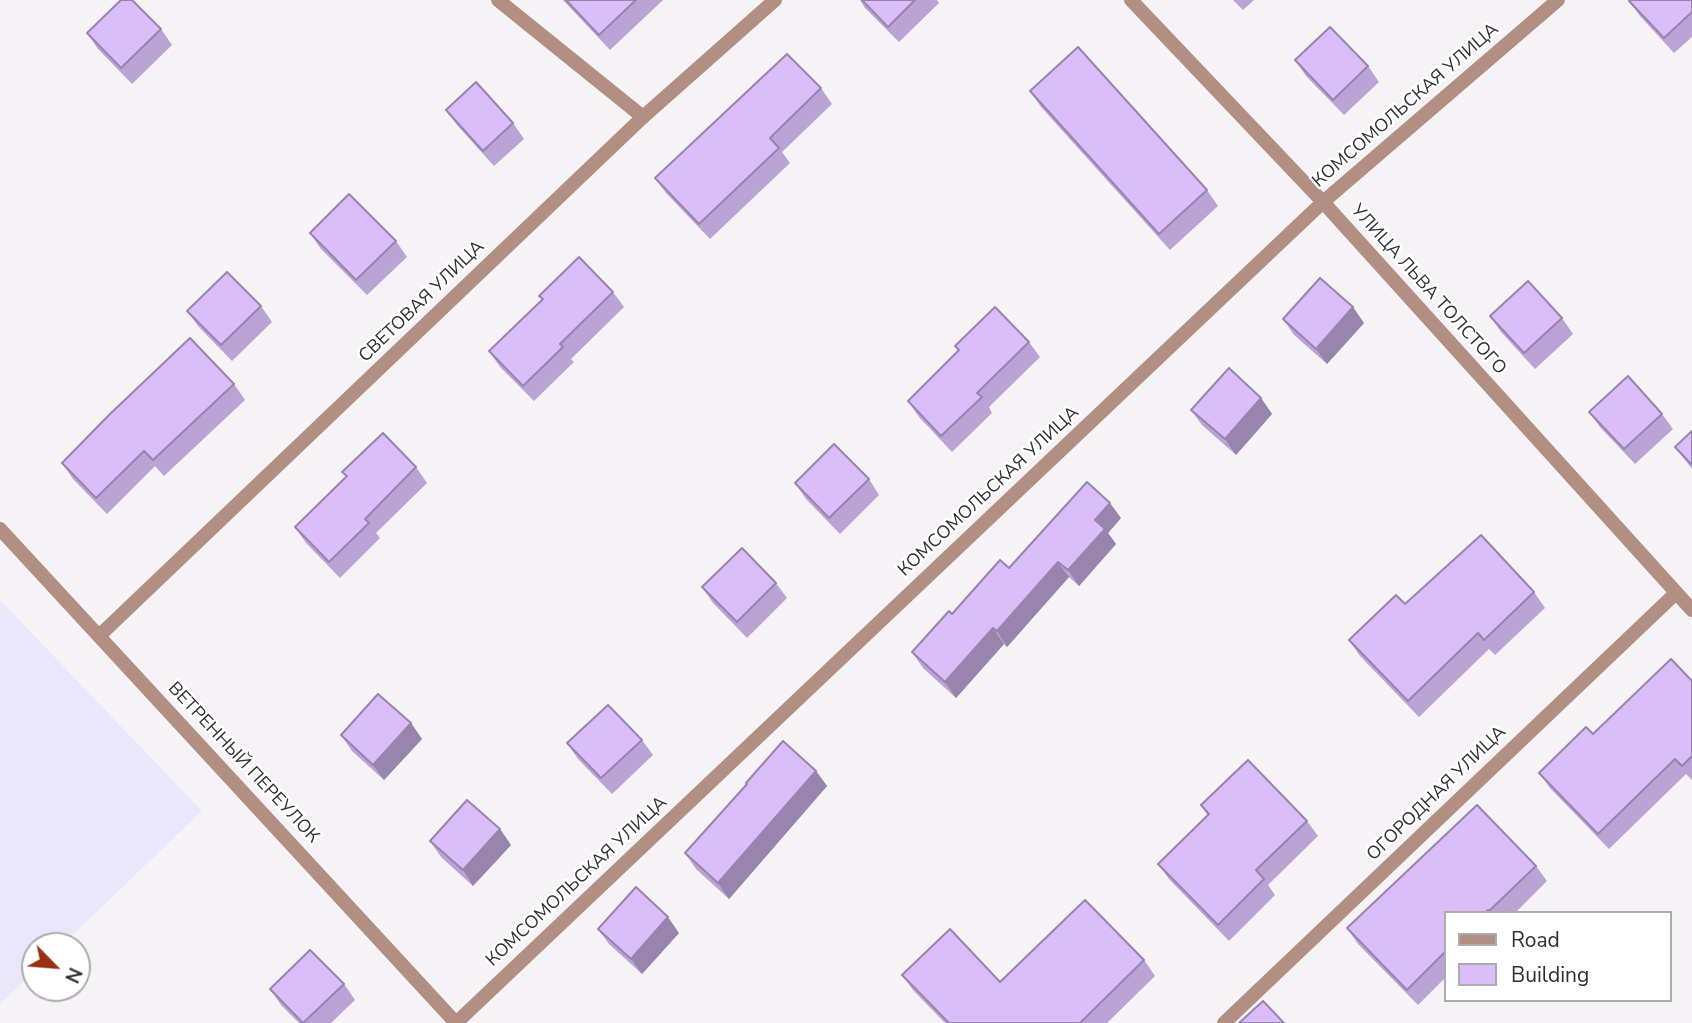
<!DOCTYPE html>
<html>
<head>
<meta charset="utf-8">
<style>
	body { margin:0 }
	#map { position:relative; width:1692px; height:1023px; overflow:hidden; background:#f5f3f6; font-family:"Nunito Sans",sans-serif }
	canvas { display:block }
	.legend { position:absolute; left:1444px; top:911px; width:228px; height:91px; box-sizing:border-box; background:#fff; border:2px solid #acacac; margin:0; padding:9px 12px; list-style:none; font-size:21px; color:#2f2f30 }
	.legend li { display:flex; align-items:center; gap:14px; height:35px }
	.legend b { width:35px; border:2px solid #acacac }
	.north { position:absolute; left:21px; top:932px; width:70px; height:70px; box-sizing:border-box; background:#fff; border:2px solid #acacac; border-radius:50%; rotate:115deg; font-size:19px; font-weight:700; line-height:28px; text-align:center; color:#2f2f30 }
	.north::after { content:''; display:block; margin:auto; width:24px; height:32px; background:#983114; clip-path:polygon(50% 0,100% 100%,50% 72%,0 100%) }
</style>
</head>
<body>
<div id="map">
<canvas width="1692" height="1023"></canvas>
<ul class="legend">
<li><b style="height:9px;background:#b38e82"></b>Road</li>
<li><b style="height:19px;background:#dabdf9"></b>Building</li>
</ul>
<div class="north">N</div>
</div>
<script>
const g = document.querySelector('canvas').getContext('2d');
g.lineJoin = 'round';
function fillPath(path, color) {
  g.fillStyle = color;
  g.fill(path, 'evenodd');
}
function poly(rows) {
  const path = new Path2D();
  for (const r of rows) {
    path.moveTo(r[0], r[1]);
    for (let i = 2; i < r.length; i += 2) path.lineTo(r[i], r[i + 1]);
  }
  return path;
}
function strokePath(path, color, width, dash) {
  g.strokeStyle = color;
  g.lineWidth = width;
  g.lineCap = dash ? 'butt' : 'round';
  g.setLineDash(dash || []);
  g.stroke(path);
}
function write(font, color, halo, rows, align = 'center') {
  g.font = font + ' "Nunito Sans",sans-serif';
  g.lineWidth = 5;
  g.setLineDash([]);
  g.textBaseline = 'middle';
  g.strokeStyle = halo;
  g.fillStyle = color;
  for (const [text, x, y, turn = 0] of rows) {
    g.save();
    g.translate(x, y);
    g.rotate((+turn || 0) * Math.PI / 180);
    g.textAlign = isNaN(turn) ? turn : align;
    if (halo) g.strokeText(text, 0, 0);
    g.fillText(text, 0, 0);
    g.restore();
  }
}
const industrial = poly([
	[0,600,202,811,61,946,35,946,35,971,0,1004]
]);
const lane = poly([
	[498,0,643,117]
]);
const street = poly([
	[1131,0,1323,202,1692,610],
	[0,529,456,1023],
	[99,636,643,117,775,0],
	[456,1023,1323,202,1558,0],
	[1224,1023,1676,593]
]);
const wall = poly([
	[563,0,663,0,610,50],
	[860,0,937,0,939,3,899,42,865,8],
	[1233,0,1254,0,1243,10],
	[1692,0,1692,37,1674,53,1640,16,1629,1],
	[161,29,172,45,132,84,98,49,87,33],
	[1295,60,1368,66,1379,82,1344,115,1306,76],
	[821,88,832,104,782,152,790,163,710,239,666,193,655,178],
	[1030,91,1207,190,1218,206,1170,250,1041,107],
	[446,110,513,123,524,139,494,166,457,125],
	[310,233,396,241,407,257,367,295,321,249],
	[613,292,624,307,571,359,574,362,534,401,500,367,489,351,542,300,539,296],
	[261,306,272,322,232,361,198,326,187,311],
	[1490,316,1562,318,1573,334,1535,369,1501,332],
	[1283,319,1364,323,1327,364,1294,335],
	[1029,342,1040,357,989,407,992,413,952,452,919,417,908,401,958,351,955,346],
	[234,384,245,400,164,476,155,466,107,514,73,479,62,463],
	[1261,398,1272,414,1236,455,1202,425,1191,410],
	[1589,412,1662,414,1673,429,1635,464,1600,427],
	[1692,431,1692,469,1675,447],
	[416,467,427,483,376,533,380,538,340,578,306,543,295,527,346,477,342,472],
	[869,479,879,495,840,534,806,499,795,483],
	[1121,518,1108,533,1116,544,1079,586,1069,577,1007,647,1004,644,956,698,923,668,912,652,952,614,1009,568],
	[776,583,787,598,747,638,713,603,702,587],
	[1534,592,1545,608,1495,655,1489,649,1419,717,1360,656,1349,640,1405,604],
	[1692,681,1692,780,1686,774,1609,849,1550,788,1539,773,1593,734],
	[411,723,422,739,384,780,352,751,341,735],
	[642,740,653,755,612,794,578,759,567,743],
	[816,771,827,786,729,899,696,869,685,853],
	[1201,805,1307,821,1318,836,1268,885,1275,895,1229,941,1169,879,1158,864,1208,816],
	[500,829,511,845,473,886,441,857,430,841],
	[1536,866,1547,881,1515,913,1445,913,1445,978,1418,1005,1358,944,1347,928],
	[598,929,679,933,642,974,609,944],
	[1144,960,1155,976,1107,1023,945,1023,913,990,902,975,1000,982],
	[344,984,355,1000,331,1023,299,1023,281,1005,270,989]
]);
const shadedWall = poly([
	[1353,307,1364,323,1327,364,1316,349],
	[1261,398,1272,414,1236,455,1225,439],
	[1110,503,1121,518,1108,533,1116,544,1079,586,1068,570,1095,520],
	[1058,562,1069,577,1007,647,997,631],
	[993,628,1004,644,956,698,945,682],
	[411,723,422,739,384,780,373,765],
	[816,771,827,786,729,899,718,883],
	[500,829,511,845,473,886,463,870],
	[668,917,679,933,642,974,631,959]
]);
const building = poly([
	[121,0,132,0,161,29,121,68,87,33,121,0],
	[566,0,636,0,599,35,566,0],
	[862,0,915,0,888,27,862,0],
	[1630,0,1692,0,1692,12,1664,38,1629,1,1630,0],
	[1330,27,1368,66,1333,100,1295,60,1330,27],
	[1078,47,1207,190,1159,234,1030,91,1078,47],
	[787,54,821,88,770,138,779,148,699,224,655,178,787,54],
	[476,82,513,123,483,151,446,110,476,82],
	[349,194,396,241,356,280,310,233,349,194],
	[579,257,613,292,560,344,563,347,523,386,489,351,543,299,539,296,579,257],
	[227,272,261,306,221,345,187,311,227,272],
	[1320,278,1353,307,1316,349,1283,319,1320,278],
	[1528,281,1562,318,1524,353,1490,316,1528,281],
	[995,307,1029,342,977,393,982,397,941,436,908,401,959,350,955,346,995,307],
	[190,338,234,384,153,460,144,451,96,498,62,463,110,414,190,338],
	[1229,368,1261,398,1225,439,1191,410,1229,368],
	[1628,376,1662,414,1624,449,1589,412,1628,376],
	[1692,431,1692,465,1675,447,1692,431],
	[383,433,416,467,365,519,369,523,329,562,295,527,347,476,342,472,383,433],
	[834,444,869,479,829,518,795,483,834,444],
	[1087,482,1110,503,1095,520,1105,529,1068,570,1058,562,997,631,993,628,945,682,912,652,949,611,952,614,1000,560,1009,568,1087,482],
	[1481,535,1534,592,1484,640,1478,633,1408,701,1349,640,1396,595,1405,604,1481,535],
	[742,548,776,583,737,622,702,587,742,548],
	[1671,659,1692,681,1692,756,1682,766,1675,759,1598,834,1539,773,1586,727,1593,734,1671,659],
	[378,694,411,723,373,765,341,735,378,694],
	[608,705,642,740,601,778,567,743,608,705],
	[783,741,816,771,718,883,685,853,747,784,746,783,783,741],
	[1248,760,1307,821,1256,870,1264,879,1218,925,1158,864,1209,814,1201,805,1248,760],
	[467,800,500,829,463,870,430,841,467,800],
	[1477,805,1536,866,1489,911,1488,910,1485,913,1445,913,1445,952,1407,990,1347,928,1477,805],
	[636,887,668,917,631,959,598,929,636,887],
	[1085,900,1144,960,1080,1023,949,1023,902,975,950,929,1000,982,1085,900],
	[310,950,344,984,303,1023,270,989,310,950],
	[1263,1001,1284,1023,1239,1023,1263,1001]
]);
const streetNames = [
	["КОМСОМОЛЬСКАЯ УЛИЦА",1406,106,-41],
	["УЛИЦА ЛЬВА ТОЛСТОГО",1428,290,48],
	["СВЕТОВАЯ УЛИЦА",422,302,-44],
	["КОМСОМОЛЬСКАЯ УЛИЦА",989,492,-43],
	["ВЕТРЕННЫЙ ПЕРЕУЛОК",243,763,47],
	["ОГОРОДНАЯ УЛИЦА",1437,794,-44],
	["КОМСОМОЛЬСКАЯ УЛИЦА",577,882,-43]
];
fillPath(industrial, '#eae7fd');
strokePath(lane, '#b38e82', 14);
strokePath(street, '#b38e82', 14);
fillPath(wall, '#bba3d6');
fillPath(shadedWall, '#9984ae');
fillPath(building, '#dabdf9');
strokePath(building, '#9984ae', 2);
write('18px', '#2f2f30', '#fff', streetNames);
</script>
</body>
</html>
